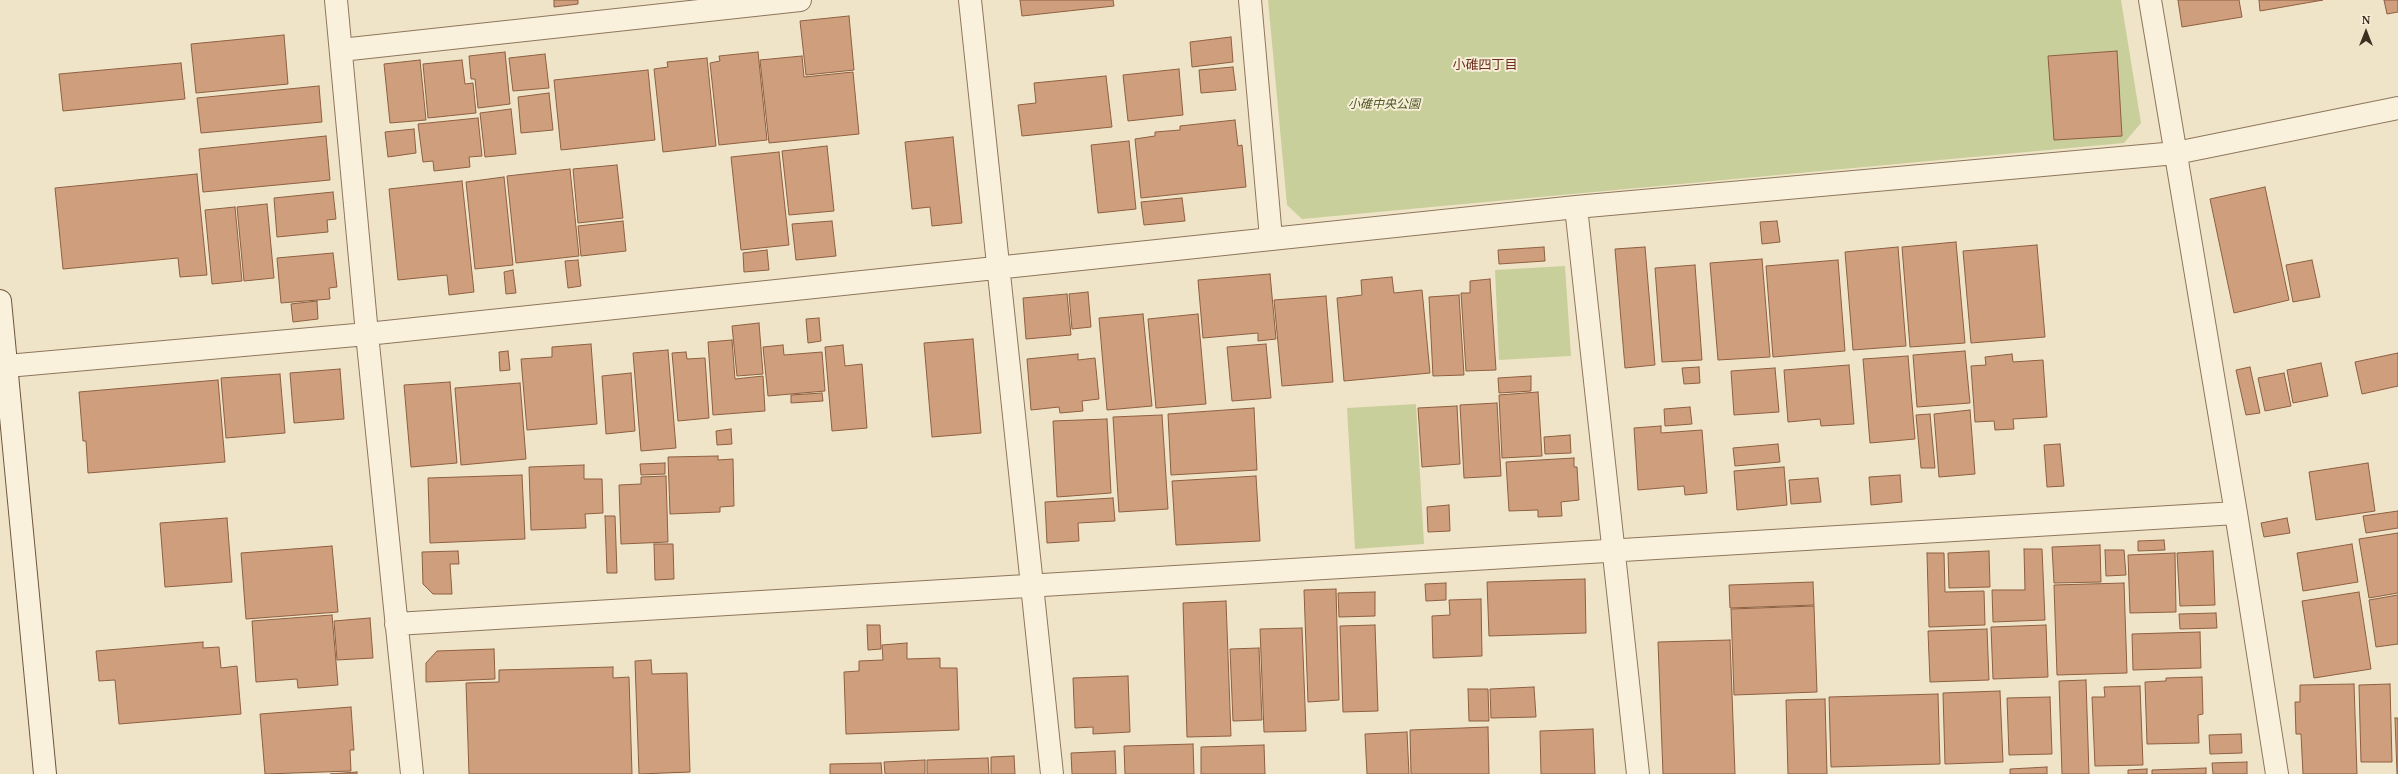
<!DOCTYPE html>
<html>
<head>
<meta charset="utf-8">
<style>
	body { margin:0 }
	#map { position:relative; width:2398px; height:774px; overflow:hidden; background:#f0e4c8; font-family:"Noto Serif",serif }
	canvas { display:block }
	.north { position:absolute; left:2346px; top:12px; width:40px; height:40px; -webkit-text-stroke:3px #f7eed8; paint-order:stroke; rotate:0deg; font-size:11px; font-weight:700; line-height:16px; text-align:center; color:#3d2e20 }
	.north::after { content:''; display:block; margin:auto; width:14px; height:18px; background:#3d2e20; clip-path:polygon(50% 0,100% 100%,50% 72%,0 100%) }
</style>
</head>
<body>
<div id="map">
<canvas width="2398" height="774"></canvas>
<div class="north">N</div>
</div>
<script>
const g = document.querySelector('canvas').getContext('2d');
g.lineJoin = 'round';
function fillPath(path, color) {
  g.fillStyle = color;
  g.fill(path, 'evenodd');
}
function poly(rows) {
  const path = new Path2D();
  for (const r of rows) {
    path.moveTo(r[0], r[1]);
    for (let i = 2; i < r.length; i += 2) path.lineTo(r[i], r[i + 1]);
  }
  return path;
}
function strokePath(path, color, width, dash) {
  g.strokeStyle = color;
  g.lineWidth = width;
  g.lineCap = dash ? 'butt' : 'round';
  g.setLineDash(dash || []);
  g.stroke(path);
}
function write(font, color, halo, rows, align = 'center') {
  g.font = font + ' "Noto Serif","Noto Sans JP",serif';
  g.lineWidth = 4;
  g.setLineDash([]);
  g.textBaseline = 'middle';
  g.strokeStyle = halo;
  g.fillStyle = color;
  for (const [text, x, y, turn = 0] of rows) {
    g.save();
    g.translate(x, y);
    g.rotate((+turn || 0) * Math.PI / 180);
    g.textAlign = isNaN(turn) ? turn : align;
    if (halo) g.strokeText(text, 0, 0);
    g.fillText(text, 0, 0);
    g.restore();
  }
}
const green = poly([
	[1268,0,2121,0,2141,123,2124,143,1302,219,1287,205],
	[1565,266,1571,356,1499,360,1495,270],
	[1416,404,1424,544,1355,549,1347,408]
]);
const building = poly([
	[554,0,578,0,578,4,554,7,554,0],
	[1020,0,1113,0,1114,6,1022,16,1020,0],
	[2178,0,2239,0,2242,17,2182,27,2178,0],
	[2259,0,2323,0,2260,11,2259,0],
	[2384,0,2398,0,2398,12,2387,14,2384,0],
	[849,16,854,70,806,75,800,21,849,16],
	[284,35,288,84,196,93,191,44,284,35],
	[1231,37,1233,62,1192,67,1190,42,1231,37],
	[2117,51,2122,136,2054,140,2048,56,2117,51],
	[505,52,510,104,478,108,475,79,471,79,469,56,505,52],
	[758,52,767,140,719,145,710,63,720,61,719,56,758,52],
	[545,54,549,88,513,91,509,58,545,54],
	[802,56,804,77,853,72,859,134,769,143,760,60,802,56],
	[707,58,716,146,663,152,654,69,668,67,667,62,707,58],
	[420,60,426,120,390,123,384,64,420,60],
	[462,60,465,84,473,83,476,113,428,118,423,64,462,60],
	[181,63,185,99,63,111,59,74,181,63],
	[1233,67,1236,90,1201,93,1199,70,1233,67],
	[1179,69,1183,115,1128,121,1123,75,1179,69],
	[648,70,655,140,561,150,554,80,648,70],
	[1106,76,1112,127,1022,136,1018,105,1036,103,1034,83,1106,76],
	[319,86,322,122,201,133,197,98,319,86],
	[549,93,553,130,521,133,518,97,549,93],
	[511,109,516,154,485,157,480,113,511,109],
	[478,118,482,156,469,157,470,167,434,171,433,161,423,162,418,124,478,118],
	[1235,120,1238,146,1242,145,1246,187,1141,198,1135,139,1155,136,1155,132,1180,130,1180,126,1235,120],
	[414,129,416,153,388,157,385,132,414,129],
	[326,136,330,180,203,192,199,149,326,136],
	[953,137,962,223,932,226,930,207,912,209,905,142,953,137],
	[1129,141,1136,209,1098,213,1091,145,1129,141],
	[827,146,834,211,789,215,782,151,827,146],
	[779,152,789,245,741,250,731,157,779,152],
	[617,165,623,218,578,223,573,169,617,165],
	[570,169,579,256,516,263,507,176,570,169],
	[197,174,207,275,180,277,178,258,63,269,55,188,197,174],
	[504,177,513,265,475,269,466,182,504,177],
	[462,181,474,292,449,295,447,275,398,280,389,189,462,181],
	[2265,187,2289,300,2234,313,2210,199,2265,187],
	[333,192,336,219,327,220,328,232,277,237,274,198,333,192],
	[1182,198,1185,221,1144,225,1141,202,1182,198],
	[267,204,274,278,244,281,237,207,267,204],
	[235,207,242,281,212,284,205,210,235,207],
	[623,221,626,251,581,256,578,226,623,221],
	[832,221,836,256,796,260,792,224,832,221],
	[1777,221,1780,242,1762,244,1760,222,1777,221],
	[1956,242,1965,343,1910,347,1902,247,1956,242],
	[2037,245,2045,337,1971,343,1963,251,2037,245],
	[1544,247,1545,261,1499,264,1498,250,1544,247],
	[1645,247,1655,365,1625,368,1615,249,1645,247],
	[1898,247,1906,346,1853,350,1845,252,1898,247],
	[767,250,769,270,744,272,743,253,767,250],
	[333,253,337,287,329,288,330,299,281,303,277,258,333,253],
	[1762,259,1770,357,1718,360,1710,263,1762,259],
	[578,260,581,286,568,288,565,261,578,260],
	[1838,260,1845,351,1773,357,1766,266,1838,260],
	[2312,260,2320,297,2293,302,2286,265,2312,260],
	[1695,265,1702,360,1662,362,1655,268,1695,265],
	[513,270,516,293,506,294,504,272,513,270],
	[1270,274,1276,339,1258,341,1258,333,1203,338,1198,280,1270,274],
	[1392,277,1394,293,1422,290,1430,373,1344,381,1337,298,1362,295,1361,280,1392,277],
	[1490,279,1496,370,1466,371,1461,293,1470,293,1470,281,1490,279],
	[1088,292,1091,327,1072,329,1069,294,1088,292],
	[1067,294,1071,335,1026,339,1023,298,1067,294],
	[1459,295,1464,375,1433,376,1429,297,1459,295],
	[1326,296,1333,382,1282,386,1274,300,1326,296],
	[317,301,318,319,293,322,291,304,317,301],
	[1143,314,1152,406,1107,410,1099,318,1143,314],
	[1198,314,1206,404,1156,408,1148,319,1198,314],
	[819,318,821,341,808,343,806,319,819,318],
	[759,323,763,374,737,376,732,326,759,323],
	[973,339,981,433,932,437,924,343,973,339],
	[732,340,735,379,763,376,765,411,713,415,708,342,732,340],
	[591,344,597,424,527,430,521,359,552,357,552,347,591,344],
	[1266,344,1271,398,1232,401,1227,347,1266,344],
	[783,345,784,355,822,352,825,391,768,396,763,347,783,345],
	[843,345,845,366,862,364,867,428,832,431,825,347,843,345],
	[668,350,676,448,641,451,633,353,668,350],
	[508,351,510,370,500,371,499,352,508,351],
	[1965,351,1970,403,1917,407,1913,355,1965,351],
	[686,352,687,359,705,358,709,418,678,421,672,353,686,352],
	[2398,353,2398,386,2362,394,2355,362,2398,353],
	[1078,354,1078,360,1095,358,1099,399,1082,401,1083,411,1060,413,1059,407,1031,410,1027,359,1078,354],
	[2012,354,2013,362,2043,360,2047,417,2013,419,2014,429,1995,430,1994,421,1975,422,1971,366,1986,365,1985,357,2012,354],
	[1908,356,1915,439,1870,443,1863,359,1908,356],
	[2321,363,2328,396,2293,403,2287,370,2321,363],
	[1849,365,1854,424,1821,426,1820,419,1788,422,1784,370,1849,365],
	[1699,367,1700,383,1684,384,1682,368,1699,367],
	[2250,367,2260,413,2246,415,2236,370,2250,367],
	[1775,368,1779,412,1734,415,1731,371,1775,368],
	[340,369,344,419,294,423,290,373,340,369],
	[631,373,635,431,606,434,602,376,631,373],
	[2284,373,2291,406,2265,411,2258,378,2284,373],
	[280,374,285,433,226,438,221,378,280,374],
	[1531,376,1531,391,1499,393,1498,378,1531,376],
	[218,380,225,462,88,473,86,441,83,441,79,392,218,380],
	[450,382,457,463,411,467,404,385,450,382],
	[520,383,526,459,461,465,455,388,520,383],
	[1538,392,1542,456,1502,458,1499,395,1538,392],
	[822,393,823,401,791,403,791,395,822,393],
	[1497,403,1501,476,1464,478,1460,405,1497,403],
	[1457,406,1460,464,1422,467,1418,408,1457,406],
	[1690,407,1692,424,1665,426,1664,409,1690,407],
	[1254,408,1257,470,1171,475,1168,414,1254,408],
	[1970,410,1975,474,1939,477,1934,414,1970,410],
	[1930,414,1935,468,1921,468,1916,415,1930,414],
	[1162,415,1168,509,1119,512,1113,417,1162,415],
	[1107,419,1111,493,1057,497,1053,421,1107,419],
	[1661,426,1661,433,1702,430,1707,493,1685,495,1684,486,1638,490,1634,428,1661,426],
	[731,429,732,444,717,445,716,431,731,429],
	[1570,435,1571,453,1545,454,1544,437,1570,435],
	[1778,444,1780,462,1735,466,1733,448,1778,444],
	[2060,444,2064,486,2047,487,2044,445,2060,444],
	[718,456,718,460,733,459,734,506,720,507,720,512,670,514,668,457,718,456],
	[1574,458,1574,467,1577,467,1579,500,1561,502,1562,516,1538,517,1538,510,1509,511,1506,462,1574,458],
	[665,463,665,474,641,475,640,464,665,463],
	[2368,463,2375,511,2316,520,2309,472,2368,463],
	[584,465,584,479,602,479,603,513,585,514,586,528,531,530,529,467,584,465],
	[1784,467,1787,505,1737,510,1734,471,1784,467],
	[522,475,525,539,430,543,428,478,522,475],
	[1900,475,1902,502,1871,505,1869,477,1900,475],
	[666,476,668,542,621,544,619,485,641,484,641,477,666,476],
	[1256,476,1260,541,1176,545,1172,481,1256,476],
	[1818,478,1821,502,1791,504,1789,480,1818,478],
	[1113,498,1115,521,1078,523,1079,541,1047,543,1045,502,1113,498],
	[1449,505,1450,531,1428,532,1427,507,1449,505],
	[2398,511,2398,528,2366,533,2363,516,2398,511],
	[605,516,615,516,617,573,607,573,605,516],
	[227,518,232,582,165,587,160,523,227,518],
	[2287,518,2290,533,2264,537,2261,523,2287,518],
	[2398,533,2398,593,2369,598,2359,539,2398,533],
	[2164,540,2165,550,2138,551,2138,541,2164,540],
	[654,544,673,544,674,579,655,580,654,544],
	[2352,544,2358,582,2303,591,2297,553,2352,544],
	[2100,545,2101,582,2054,583,2052,547,2100,545],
	[332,546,338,612,246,619,241,553,332,546],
	[2024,549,2042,549,2045,620,1993,622,1992,590,2025,590,2024,549],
	[2105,550,2124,550,2126,575,2106,576,2105,550],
	[458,551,459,564,450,564,452,594,433,594,423,584,422,552,458,551],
	[1989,551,1990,587,1949,588,1948,553,1989,551],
	[2213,551,2215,605,2180,606,2177,553,2213,551],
	[1927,553,1944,553,1945,592,1984,591,1985,625,1929,627,1927,553],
	[2175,553,2176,612,2130,613,2128,555,2175,553],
	[1585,579,1586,633,1489,636,1487,582,1585,579],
	[1813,582,1814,605,1730,608,1729,585,1813,582],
	[1446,583,1446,600,1426,601,1425,584,1446,583],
	[2124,583,2127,673,2057,675,2054,585,2124,583],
	[1336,589,1339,700,1308,702,1304,590,1336,589],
	[1375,592,1375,616,1339,617,1338,593,1375,592],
	[2359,592,2371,669,2314,678,2302,601,2359,592],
	[2398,595,2398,644,2376,647,2369,600,2398,595],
	[1481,599,1482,656,1433,658,1432,616,1450,615,1449,600,1481,599],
	[1226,601,1231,736,1187,737,1183,603,1226,601],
	[1814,606,1817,692,1734,695,1731,609,1814,606],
	[2216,613,2217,628,2180,629,2179,614,2216,613],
	[332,615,338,685,298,688,297,679,256,682,252,621,332,615],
	[370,618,373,658,337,660,334,621,370,618],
	[867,625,880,625,881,649,868,650,867,625],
	[1375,625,1378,711,1343,712,1340,626,1375,625],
	[2046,625,2048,677,1993,679,1991,627,2046,625],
	[1302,628,1306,731,1264,732,1260,629,1302,628],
	[1987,629,1989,680,1930,682,1928,631,1987,629],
	[2200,632,2201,668,2133,670,2132,634,2200,632],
	[1730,640,1735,774,1663,774,1658,642,1730,640],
	[203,642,203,648,219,647,221,668,237,666,241,714,119,724,115,680,99,681,96,651,203,642],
	[907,643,907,659,940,658,940,668,957,668,959,730,846,734,844,672,859,671,859,661,883,660,882,645,907,643],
	[1259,648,1262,720,1233,721,1230,649,1259,648],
	[494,649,495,679,426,682,426,663,437,651,494,649],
	[651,660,652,674,687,673,690,772,639,774,635,661,651,660],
	[613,667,613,678,629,677,632,774,469,774,466,683,499,682,499,670,613,667],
	[1128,676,1130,732,1093,734,1093,727,1075,728,1073,678,1128,676],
	[2202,677,2203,714,2198,715,2199,743,2147,744,2145,682,2166,681,2166,678,2202,677],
	[2086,680,2089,774,2062,774,2059,681,2086,680],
	[2354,684,2357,774,2303,774,2301,734,2296,734,2295,702,2300,702,2300,685,2354,684],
	[2390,684,2392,762,2361,762,2359,685,2390,684],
	[2140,686,2143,765,2095,766,2092,697,2105,697,2104,687,2140,686],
	[1534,687,1536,717,1491,718,1490,689,1534,687],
	[1468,689,1488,689,1489,721,1469,721,1468,689],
	[2000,691,2003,762,1945,764,1943,693,2000,691],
	[1938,694,1940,764,1831,767,1829,697,1938,694],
	[2050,697,2052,754,2009,755,2007,698,2050,697],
	[1825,699,1827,774,1788,774,1786,700,1825,699],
	[351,707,354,750,350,750,351,771,265,774,260,714,351,707],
	[2395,718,2398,718,2398,774,2397,774,2395,718],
	[1488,727,1489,774,1411,774,1410,730,1488,727],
	[1593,729,1595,774,1541,774,1540,731,1593,729],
	[1407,732,1409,774,1367,774,1365,734,1407,732],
	[2241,734,2242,753,2210,754,2209,735,2241,734],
	[1193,744,1194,774,1125,774,1124,746,1193,744],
	[1264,745,1265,774,1201,774,1201,747,1264,745],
	[1115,751,1116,774,1072,774,1071,753,1115,751],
	[1014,756,1015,774,991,774,991,757,1014,756],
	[988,758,989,774,927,774,927,760,988,758],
	[925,760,925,774,885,774,884,762,925,760],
	[2247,762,2247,774,2213,774,2212,763,2247,762],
	[881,763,882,774,830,774,830,764,881,763],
	[2047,767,2047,774,2010,774,2010,769,2047,767],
	[2206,768,2206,774,2152,774,2152,770,2206,768],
	[2147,769,2147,774,2128,774,2128,770,2147,769],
	[357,772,357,774,330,774,357,772]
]);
const street = poly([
	[336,0,367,334,412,774],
	[970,0,1052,774],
	[1250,0,1271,238],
	[2150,0,2236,513,2277,774],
	[341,50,800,0],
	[1576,207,1638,774],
	[7,366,367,334,1576,207,2176,153,2398,108],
	[396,624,2236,513]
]);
const secondary = poly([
	[0,301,45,774]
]);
const parkNames = [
	["小碓中央公園",1384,105]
];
const neighbourhoodNames = [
	["小碓四丁目",1485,65]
];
fillPath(green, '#c9cf9b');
fillPath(building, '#cf9f7d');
strokePath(building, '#8d5f41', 1);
strokePath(street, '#8d765c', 24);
strokePath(secondary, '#6f573f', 24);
strokePath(street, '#faf1dc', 22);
strokePath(secondary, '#faf1dc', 22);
write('italic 12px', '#4d5a26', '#f7eed8', parkNames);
write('13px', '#6b2e1e', '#f7eed8', neighbourhoodNames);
</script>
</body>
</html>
